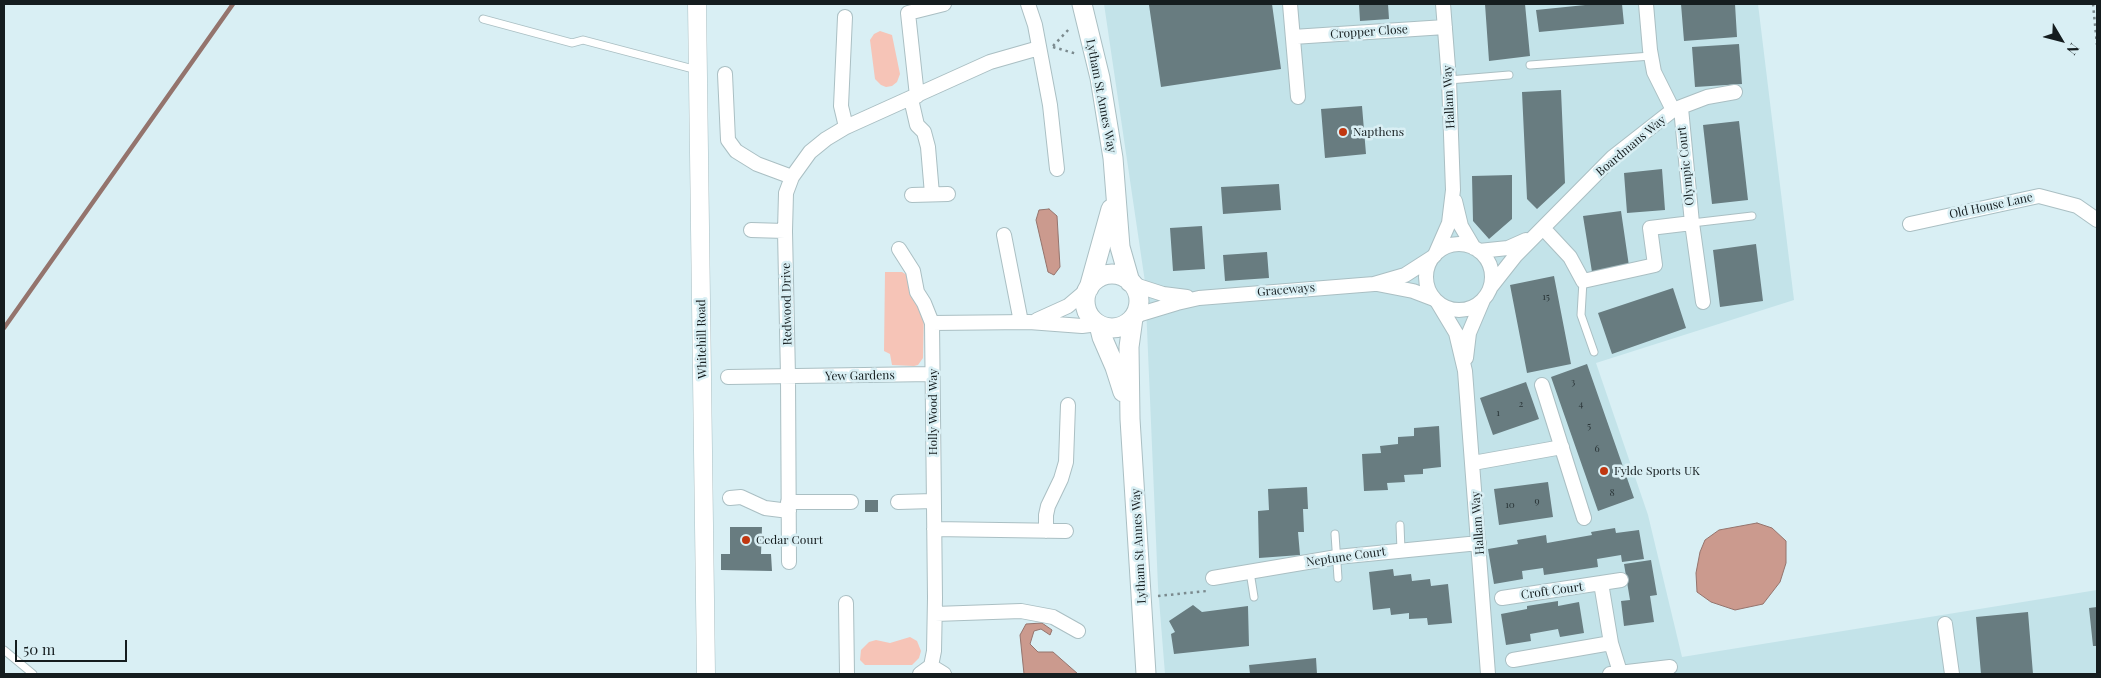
<!DOCTYPE html>
<html>
<head>
<meta charset="utf-8">
<style>
	body { margin:0 }
	#map { position:relative; width:2101px; height:678px; overflow:hidden; background:#d9eff4; font-family:"Playfair Display",serif }
	canvas { display:block }
	.frame { position:absolute; inset:0; border:5px solid #151d1f; pointer-events:none }
	.north { position:absolute; left:2036px; top:15px; width:50px; height:50px; -webkit-text-stroke:4px #d9eff4; paint-order:stroke; rotate:127deg; font-size:14px; font-weight:700; line-height:20px; text-align:center; color:#151d1f }
	.north::after { content:''; display:block; margin:auto; width:18px; height:22px; background:#151d1f; clip-path:polygon(50% 0,100% 100%,50% 72%,0 100%) }
	.scale { position:absolute; left:15px; top:640px; width:112px; height:22px; box-sizing:border-box; border:2px solid #151d1f; border-top:0; padding-left:6px; font-size:15px; line-height:18px; white-space:nowrap; color:#151d1f; -webkit-text-stroke:4px #d9eff4; paint-order:stroke }
</style>
</head>
<body>
<div id="map">
<canvas width="2101" height="678"></canvas>
<div class="frame"></div>
<div class="north">N</div>
<div class="scale">50 m</div>
</div>
<script>
const g = document.querySelector('canvas').getContext('2d');
g.lineJoin = 'round';
function fillPath(path, color) {
  g.fillStyle = color;
  g.fill(path, 'evenodd');
}
function poly(rows) {
  const path = new Path2D();
  for (const r of rows) {
    if (r.length === 3) {
      path.moveTo(r[0] + r[2], r[1]);
      path.arc(r[0], r[1], r[2], 0, 2 * Math.PI);
      continue;
    }
    path.moveTo(r[0], r[1]);
    for (let i = 2; i < r.length; i += 2) path.lineTo(r[i], r[i + 1]);
  }
  return path;
}
function strokePath(path, color, width, dash) {
  g.strokeStyle = color;
  g.lineWidth = width;
  g.lineCap = dash ? 'butt' : 'round';
  g.setLineDash(dash || []);
  g.stroke(path);
}
function write(font, color, halo, rows, align = 'center') {
  g.font = font + ' "Playfair Display",serif';
  g.lineWidth = 5;
  g.setLineDash([]);
  g.textBaseline = 'middle';
  g.strokeStyle = halo;
  g.fillStyle = color;
  for (const [text, x, y, turn = 0] of rows) {
    g.save();
    g.translate(x, y);
    g.rotate((+turn || 0) * Math.PI / 180);
    g.textAlign = isNaN(turn) ? turn : align;
    if (halo) g.strokeText(text, 0, 0);
    g.fillText(text, 0, 0);
    g.restore();
  }
}
const built = poly([
	[1104,4,1758,4,1794,300,1596,363,1648,515,1682,657,2097,590,2097,674,1165,674,1158,587,1145,282]
]);
const green = poly([
	[880,31,892,35,900,74,897,82,892,86,886,87,881,85,875,79,870,40,874,34],
	[885,272,902,272,907,275,924,310,923,358,918,365,914,366,892,365,890,354,884,351],
	[910,637,917,641,921,651,919,658,912,665,865,665,860,660,861,650,869,642,876,640,890,643]
]);
const water = poly([
	[1049,209,1057,216,1060,267,1054,275,1048,272,1036,220,1039,210,1049,209],
	[1757,523,1772,528,1786,541,1786,563,1780,582,1763,604,1735,610,1711,602,1697,592,1696,573,1700,552,1705,540,1719,530,1757,523],
	[1042,623,1052,630,1050,635,1041,629,1034,631,1030,644,1038,652,1053,652,1078,674,1024,674,1020,635,1026,624,1042,623]
]);
const stream = poly([
	[4,328,233,4]
]);
const building = poly([
	[1156,4,1272,4,1281,69,1161,87,1149,5],
	[1359,4,1388,4,1389,19,1360,21],
	[1485,4,1525,4,1530,56,1489,61],
	[1595,4,1622,4,1624,24,1539,32,1536,10],
	[1681,4,1735,4,1737,37,1684,41],
	[1739,44,1742,84,1695,87,1692,47],
	[1561,90,1565,183,1537,209,1527,199,1522,92],
	[1362,106,1366,154,1325,158,1321,109],
	[1739,121,1748,200,1712,204,1703,125],
	[1662,169,1665,210,1627,213,1624,173],
	[1512,175,1512,219,1489,239,1473,221,1472,176],
	[1279,184,1281,210,1223,214,1221,187],
	[1621,211,1629,266,1592,272,1583,216],
	[1202,226,1205,269,1173,271,1170,228],
	[1756,244,1763,301,1720,307,1713,250],
	[1267,252,1269,278,1225,281,1223,255],
	[1554,276,1571,364,1527,373,1510,285],
	[1673,288,1686,328,1612,354,1598,313],
	[1587,364,1634,498,1598,511,1551,377],
	[1526,382,1539,419,1493,435,1480,398],
	[1439,426,1441,467,1423,469,1423,474,1404,475,1405,482,1387,483,1388,490,1364,491,1362,454,1381,453,1380,446,1398,444,1398,437,1414,436,1414,428],
	[1548,482,1553,517,1499,525,1494,489],
	[1307,487,1308,509,1303,509,1304,532,1298,532,1300,555,1259,558,1258,511,1269,510,1268,489],
	[865,500,878,500,878,512,865,512],
	[730,527,762,527,761,554,771,554,772,571,721,570,721,554,730,554],
	[1615,528,1616,533,1639,530,1644,559,1622,562,1621,555,1597,559,1598,567,1544,575,1543,568,1522,571,1523,579,1494,584,1488,549,1518,544,1517,540,1546,535,1547,543,1592,535,1591,532],
	[1651,560,1657,595,1650,596,1654,622,1624,626,1621,601,1630,600,1624,564],
	[1393,569,1394,576,1411,574,1412,581,1430,579,1431,586,1448,584,1452,623,1428,625,1427,618,1409,619,1409,613,1391,615,1390,608,1373,610,1369,572],
	[1558,601,1558,606,1579,602,1584,633,1560,637,1558,629,1530,634,1531,641,1506,645,1501,614,1527,609,1527,606],
	[1193,605,1202,612,1248,606,1249,646,1174,654,1171,634,1175,632,1169,621],
	[2097,607,2097,646,2093,646,2089,608],
	[2028,612,2033,674,1981,674,1976,617],
	[1316,658,1317,674,1250,674,1249,665]
]);
const path = poly([
	[2093,4,2097,45],
	[1053,46,1070,28],
	[1053,47,1077,54],
	[1158,596,1207,591]
]);
const service = poly([
	[483,19,572,43,583,40,697,70],
	[1530,65,1651,56],
	[1449,80,1509,75],
	[1692,223,1752,216],
	[1583,281,1581,315,1594,352],
	[1400,525,1401,550],
	[1335,534,1338,578],
	[1250,572,1254,597],
	[4,650,33,674]
]);
const minor = poly([
	[1028,4,1035,25,1050,105,1057,169],
	[1290,4,1298,97],
	[1646,4,1650,50,1654,72,1673,110],
	[845,17,841,106,846,127],
	[1293,37,1445,27],
	[725,74,728,140,736,151,757,164,792,177],
	[917,96,908,13,944,4],
	[911,99,917,125,924,132,928,147,932,194],
	[912,195,948,194],
	[1455,201,1461,226,1474,248],
	[1692,223,1703,302],
	[1910,224,2039,196,2077,206,2097,220],
	[1543,228,1570,257,1583,281,1655,265,1650,228,1692,223,1681,108],
	[751,230,785,231],
	[1004,235,1021,322],
	[1459,277,33],
	[899,249,913,271,917,292,924,303,932,323],
	[1479,251,1508,248,1526,240],
	[1435,255,1449,223,1453,190,1449,80,1443,4],
	[1132,284,1163,294,1187,297],
	[1377,284,1413,291,1434,299],
	[1490,288,1516,255,1613,157,1673,110,1707,97,1735,92],
	[1438,303,1456,333,1465,371,1488,674],
	[1134,316,1177,303,1199,298,1374,284,1405,275,1433,257],
	[1037,320,1068,306,1088,289],
	[1466,358,1469,333,1483,300],
	[728,377,932,374],
	[1542,385,1584,518],
	[1473,463,1562,447],
	[730,498,741,497,765,508,789,511],
	[788,502,851,502],
	[898,502,933,501],
	[934,529,1066,531],
	[1046,531,1046,515,1048,506,1061,479,1066,462,1068,405],
	[789,562,788,377,785,231,786,193,792,177,810,152,826,139,846,127,990,62,1039,48],
	[1213,578,1337,557,1479,543],
	[1601,583,1611,643,1620,672],
	[1502,598,1621,580],
	[846,603,847,674],
	[935,614,1021,611,1053,617,1078,631],
	[1945,624,1952,674],
	[1513,660,1611,643],
	[931,666,944,674],
	[920,674,931,666,934,651,935,598,932,323,1029,322,1082,326,1098,324],
	[1610,674,1670,667]
]);
const tertiary = poly([
	[697,4,706,674]
]);
const secondary = poly([
	[1082,4,1100,78,1113,158,1120,247,1130,282],
	[1112,301,27],
	[1089,288,1111,209],
	[1133,318,1129,347,1130,419,1146,674],
	[1099,325,1102,337,1115,367,1123,392]
]);
const markers = [
	[1343,132,5,"#c03710"],
	[1604,471,5,"#c03710"],
	[746,540,5,"#c03710"]
];
const numberNames = [
	["15",1546,297],
	["3",1573,382],
	["2",1521,404],
	["4",1581,404],
	["1",1498,413],
	["5",1589,426],
	["6",1597,449],
	["8",1612,493],
	["9",1537,501],
	["10",1510,505]
];
const streetNames = [
	["Cropper Close",1369,32,-4],
	["Lytham St Annes Way",1101,96,79],
	["Hallam Way",1449,97,-93],
	["Boardmans Way",1631,146,-40],
	["Olympic Court",1686,166,-96],
	["Old House Lane",1991,206,-12],
	["Graceways",1286,290,-5],
	["Redwood Drive",787,304,-91],
	["Whitehill Road",702,339,-91],
	["Yew Gardens",860,376,-1],
	["Holly Wood Way",933,412,-90],
	["Hallam Way",1478,523,-94],
	["Lytham St Annes Way",1139,546,-93],
	["Neptune Court",1346,557,-8],
	["Croft Court",1552,591,-8]
];
const poiNames = [
	["Napthens",1353,132],
	["Fylde Sports UK",1614,471],
	["Cedar Court",756,540]
];
fillPath(built, '#c3e3e9');
fillPath(green, '#f6c4b7');
fillPath(water, '#cb9a8e');
strokePath(water, '#94746d', 1);
strokePath(stream, '#94746d', 4.5);
fillPath(building, '#687c80');
strokePath(service, '#aabfc3', 9);
strokePath(minor, '#aabfc3', 16);
strokePath(tertiary, '#aabfc3', 19);
strokePath(secondary, '#aabfc3', 21);
strokePath(path, '#7b8a8e', 2.5, [2.5, 4]);
strokePath(service, '#fff', 7);
strokePath(minor, '#fff', 14);
strokePath(tertiary, '#fff', 18);
strokePath(secondary, '#fff', 19);
for (const [x, y, r, color] of markers) {
  const dot = new Path2D();
  dot.arc(x, y, r, 0, 2 * Math.PI);
  g.fillStyle = color;
  g.fill(dot);
  strokePath(dot, '#d9eff4', 2);
}
write('10px', '#2a3537', null, numberNames);
write('12px', '#151d1f', '#d9eff4', streetNames);
write('12px', '#151d1f', '#d9eff4', poiNames, 'left');
</script>
</body>
</html>
